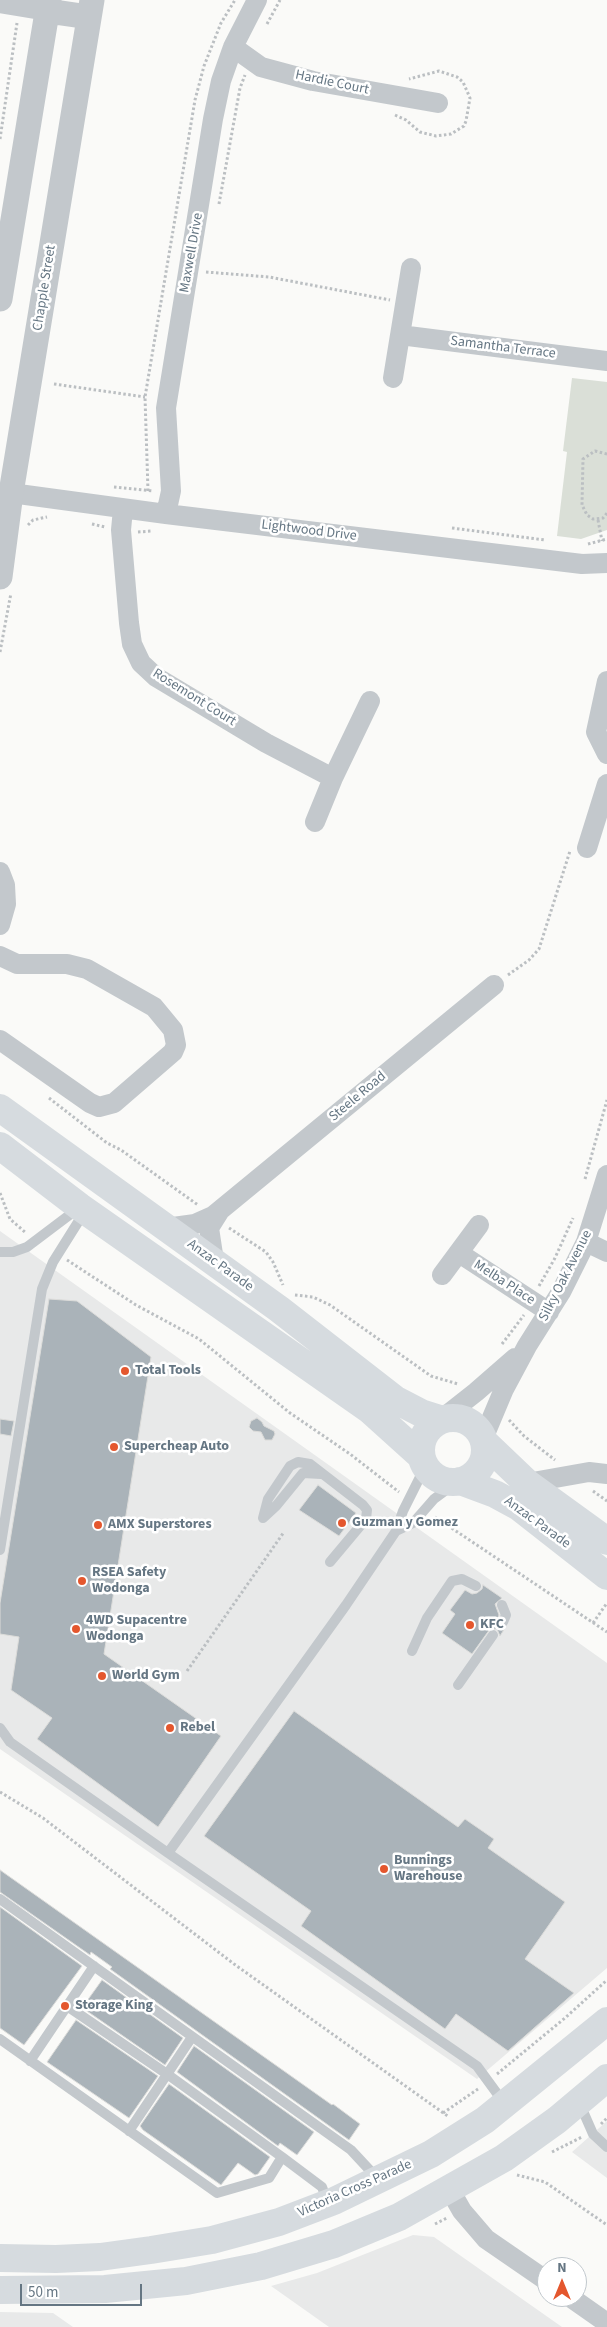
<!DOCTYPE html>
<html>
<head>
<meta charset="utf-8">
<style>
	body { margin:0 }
	#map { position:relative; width:607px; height:2327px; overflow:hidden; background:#fafaf8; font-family:"Source Sans 3",sans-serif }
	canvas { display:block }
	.north { position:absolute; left:537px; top:2257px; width:50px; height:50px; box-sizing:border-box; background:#fff; border:1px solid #c1c8cd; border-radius:50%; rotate:0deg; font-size:14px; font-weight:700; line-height:20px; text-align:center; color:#657683 }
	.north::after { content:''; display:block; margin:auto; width:18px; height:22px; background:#e4572e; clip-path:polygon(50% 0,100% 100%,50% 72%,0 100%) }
	.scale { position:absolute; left:20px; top:2284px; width:122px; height:22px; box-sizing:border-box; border:2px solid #657683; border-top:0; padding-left:6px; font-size:15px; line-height:18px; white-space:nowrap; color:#657683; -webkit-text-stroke:4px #fff; paint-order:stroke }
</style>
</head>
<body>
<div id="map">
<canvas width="607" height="2327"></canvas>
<div class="north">N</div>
<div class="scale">50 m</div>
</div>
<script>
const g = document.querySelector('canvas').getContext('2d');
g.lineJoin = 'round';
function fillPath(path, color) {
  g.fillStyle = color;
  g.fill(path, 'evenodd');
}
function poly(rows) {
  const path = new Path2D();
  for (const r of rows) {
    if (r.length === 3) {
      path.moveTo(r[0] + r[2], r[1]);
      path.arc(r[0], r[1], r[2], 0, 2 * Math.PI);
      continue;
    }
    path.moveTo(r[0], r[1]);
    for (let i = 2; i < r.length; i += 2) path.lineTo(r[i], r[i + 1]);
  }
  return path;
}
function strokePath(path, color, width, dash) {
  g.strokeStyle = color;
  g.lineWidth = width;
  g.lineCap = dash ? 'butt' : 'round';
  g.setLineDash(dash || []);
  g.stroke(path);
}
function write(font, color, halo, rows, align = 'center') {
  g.font = font + ' "Source Sans 3",sans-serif';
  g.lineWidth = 5;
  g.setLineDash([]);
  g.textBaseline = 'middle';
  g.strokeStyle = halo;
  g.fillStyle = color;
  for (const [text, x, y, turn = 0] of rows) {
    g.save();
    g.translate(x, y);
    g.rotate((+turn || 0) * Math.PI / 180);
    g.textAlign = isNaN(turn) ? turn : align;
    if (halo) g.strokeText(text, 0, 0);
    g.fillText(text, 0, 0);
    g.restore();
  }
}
const built = poly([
	[0,1231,607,1663,607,1968,477,2079,0,1749],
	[607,2121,607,2178,572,2152],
	[413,2235,434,2237,562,2327,329,2327,271,2286,317,2273],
	[0,2312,53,2313,73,2327,0,2327]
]);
const green = poly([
	[572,378,607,382,607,530,581,539,557,536,567,452,563,451]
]);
const building = poly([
	[49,1299,77,1301,151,1357,104,1654,221,1736,158,1827,37,1739,52,1718,11,1690,19,1637,0,1634,0,1603,49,1299],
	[257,1418,262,1422,264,1426,274,1431,275,1434,272,1440,265,1440,261,1432,253,1431,249,1427,251,1421,257,1418],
	[0,1419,14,1421,11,1436,0,1434,0,1419],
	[318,1485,356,1513,339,1536,299,1510,318,1485],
	[483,1585,502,1598,495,1604,499,1615,496,1622,500,1628,505,1628,500,1636,497,1629,490,1629,472,1654,442,1633,455,1614,450,1610,465,1590,472,1594,477,1593,482,1589,483,1585],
	[294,1711,458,1827,465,1819,494,1839,488,1848,565,1902,525,1959,574,1993,508,2051,456,2014,445,2029,301,1926,311,1911,204,1836,294,1711],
	[0,1870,332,2105,333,2104,360,2124,349,2140,110,1969,112,1967,91,1952,90,1955,0,1892,0,1870],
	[0,1907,82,1966,24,2045,0,2028,0,1907],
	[102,1980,183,2038,165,2065,84,2009,86,2007,84,2005,102,1980],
	[76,2020,158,2076,129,2118,47,2062,76,2020],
	[194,2046,314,2132,297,2155,280,2143,278,2146,177,2072,194,2046],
	[169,2084,270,2157,258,2174,255,2175,238,2163,221,2185,143,2130,140,2126,169,2084]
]);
const path = poly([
	[267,24,280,0],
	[395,115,406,120,420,132,436,136,451,134,464,126,466,121,470,98,463,82,457,77,439,71,409,79],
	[0,139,17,23],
	[219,204,240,88,245,75],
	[206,272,269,277,390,300],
	[54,384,145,397],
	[607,454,595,451,583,459,582,505,587,515,593,519,603,518,607,513],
	[114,487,153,491],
	[148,491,145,397,195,100,204,66,221,23,235,0],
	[598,520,602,541],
	[92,524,105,527],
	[28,525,33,520,47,517],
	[452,528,545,540],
	[138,532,152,531],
	[588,544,607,539],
	[0,652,11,593],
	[508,975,529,960,539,949,570,851],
	[49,1098,107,1143,121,1150,198,1205],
	[585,1179,607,1100],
	[0,1193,10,1219,26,1233],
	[229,1228,266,1252,273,1262,283,1285],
	[67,1260,136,1305,199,1339,290,1413,350,1454,399,1492],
	[539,1286,555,1258,573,1218],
	[295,1295,313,1297,330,1305,431,1376,458,1384],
	[502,1344,524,1315],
	[509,1420,524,1436,555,1460],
	[593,1491,607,1501],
	[435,1517,607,1632],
	[593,1623,607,1603],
	[187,1671,284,1532],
	[0,1792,43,1818,234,1964,449,2117],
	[497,2074,565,2018,607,1980],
	[443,2113,478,2089],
	[601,2124,607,2118],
	[552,2152,582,2137],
	[517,2175,545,2182,607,2225],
	[435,2224,447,2218]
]);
const service = poly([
	[0,1252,13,1252,27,1247,80,1207],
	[263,1518,268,1499,290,1466,298,1462,310,1464,363,1505,367,1510,366,1519,330,1562],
	[263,1518,276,1506,303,1473,321,1474],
	[396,1531,413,1523,434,1499,457,1482],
	[0,1550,42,1289,53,1262,85,1211],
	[502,1605,506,1615,503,1622],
	[412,1651,427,1618,452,1581,462,1579,476,1586],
	[458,1685,493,1635],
	[0,1728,10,1742,168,1853,346,1605,396,1531,403,1511,420,1477,422,1459],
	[168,1853,477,2066,504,2103],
	[0,1899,351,2150,377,2178],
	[67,2006,167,2074,282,2157],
	[0,2039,217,2193,269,2178,282,2157,322,2187,328,2203],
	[30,2061,94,1966],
	[579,2102,593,2134,607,2147],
	[129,2131,192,2037]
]);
const minor = poly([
	[0,3,47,11],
	[233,47,261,67,313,81,438,103],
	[400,335,607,361],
	[393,378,411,268],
	[11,493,166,514,582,564,607,563],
	[123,509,121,530,129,623,132,644,141,663,156,677,266,743,333,778],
	[166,514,171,491,166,408,213,119,221,81,233,47,257,0],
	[607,681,596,732,607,754],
	[315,822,333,778,370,701],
	[587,848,607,784],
	[0,872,5,885,6,904,0,925],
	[0,956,17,964,67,964,87,969,154,1007,173,1030,176,1045,173,1052,114,1103,99,1107,90,1103,0,1040],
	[166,1228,195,1224,213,1216,494,985],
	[586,1242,607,1252],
	[459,1253,549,1312],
	[214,1261,209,1228,219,1212],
	[442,1275,479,1225],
	[443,1418,476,1392,515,1358],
	[483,1439,504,1389,527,1346,561,1292,586,1242,607,1175],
	[527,1483,589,1472,607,1474],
	[450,2190,462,2211,486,2239,547,2281],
	[570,2297,607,2323]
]);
const tertiary = poly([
	[47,11,89,17],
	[0,299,49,0],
	[0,577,11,493,92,0]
]);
const secondary = poly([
	[0,1108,279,1309,396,1400,421,1413,440,1419],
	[0,1146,80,1207,370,1410,421,1456],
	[453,1450,32],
	[484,1442,527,1483,607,1541],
	[460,1481,495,1494,519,1507,607,1576],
	[0,2258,56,2259,100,2257,151,2250,212,2240,279,2222,334,2201,431,2154,485,2120,607,2021],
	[0,2290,105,2289,186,2281,261,2266,334,2244,399,2217,504,2158,557,2120,607,2078]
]);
const markers = [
	[125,1371,5,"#e4572e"],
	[114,1447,5,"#e4572e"],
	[342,1523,5,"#e4572e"],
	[98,1525,5,"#e4572e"],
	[82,1581,5,"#e4572e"],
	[470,1625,5,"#e4572e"],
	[76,1629,5,"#e4572e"],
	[102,1676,5,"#e4572e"],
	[170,1728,5,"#e4572e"],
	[384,1869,5,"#e4572e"],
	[65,2006,5,"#e4572e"]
];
const streetNames = [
	["Hardie Court",332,83,12],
	["Maxwell Drive",192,253,-80],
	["Chapple Street",45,288,-81],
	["Samantha Terrace",503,348,7],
	["Lightwood Drive",309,531,7],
	["Rosemont Court",194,698,32],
	["Steele Road",358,1097,-40],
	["Anzac Parade",220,1266,36],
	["Silky Oak Avenue",566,1276,-63],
	["Melba Place",504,1283,33],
	["Anzac Parade",537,1523,36],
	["Victoria Cross Parade",355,2189,-24]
];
const poiNames = [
	["Total Tools",135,1371],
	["Supercheap Auto",124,1447],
	["Guzman y Gomez",352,1523],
	["AMX Superstores",108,1525],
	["RSEA Safety",92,1573],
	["Wodonga",92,1589],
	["4WD Supacentre",86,1621],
	["Wodonga",86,1637],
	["KFC",480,1625],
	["World Gym",112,1676],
	["Rebel",180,1728],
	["Bunnings",394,1861],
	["Warehouse",394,1877],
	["Storage King",75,2006]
];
fillPath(built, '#e8e9e9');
fillPath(green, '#dadfd7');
fillPath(building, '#aab3b9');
strokePath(building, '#dcdcda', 1);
strokePath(path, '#bbbfc2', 3, [2.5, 2.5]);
strokePath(service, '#c3c8cc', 10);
strokePath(minor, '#c3c8cc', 20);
strokePath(tertiary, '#c3c8cc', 25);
strokePath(secondary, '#d6dbdf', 28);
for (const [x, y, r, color] of markers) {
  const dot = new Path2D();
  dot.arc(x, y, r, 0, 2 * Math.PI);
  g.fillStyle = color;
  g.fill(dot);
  strokePath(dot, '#fff', 2);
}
write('14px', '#657683', '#fff', streetNames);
write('bold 14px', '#657683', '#fff', poiNames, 'left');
</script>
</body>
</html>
